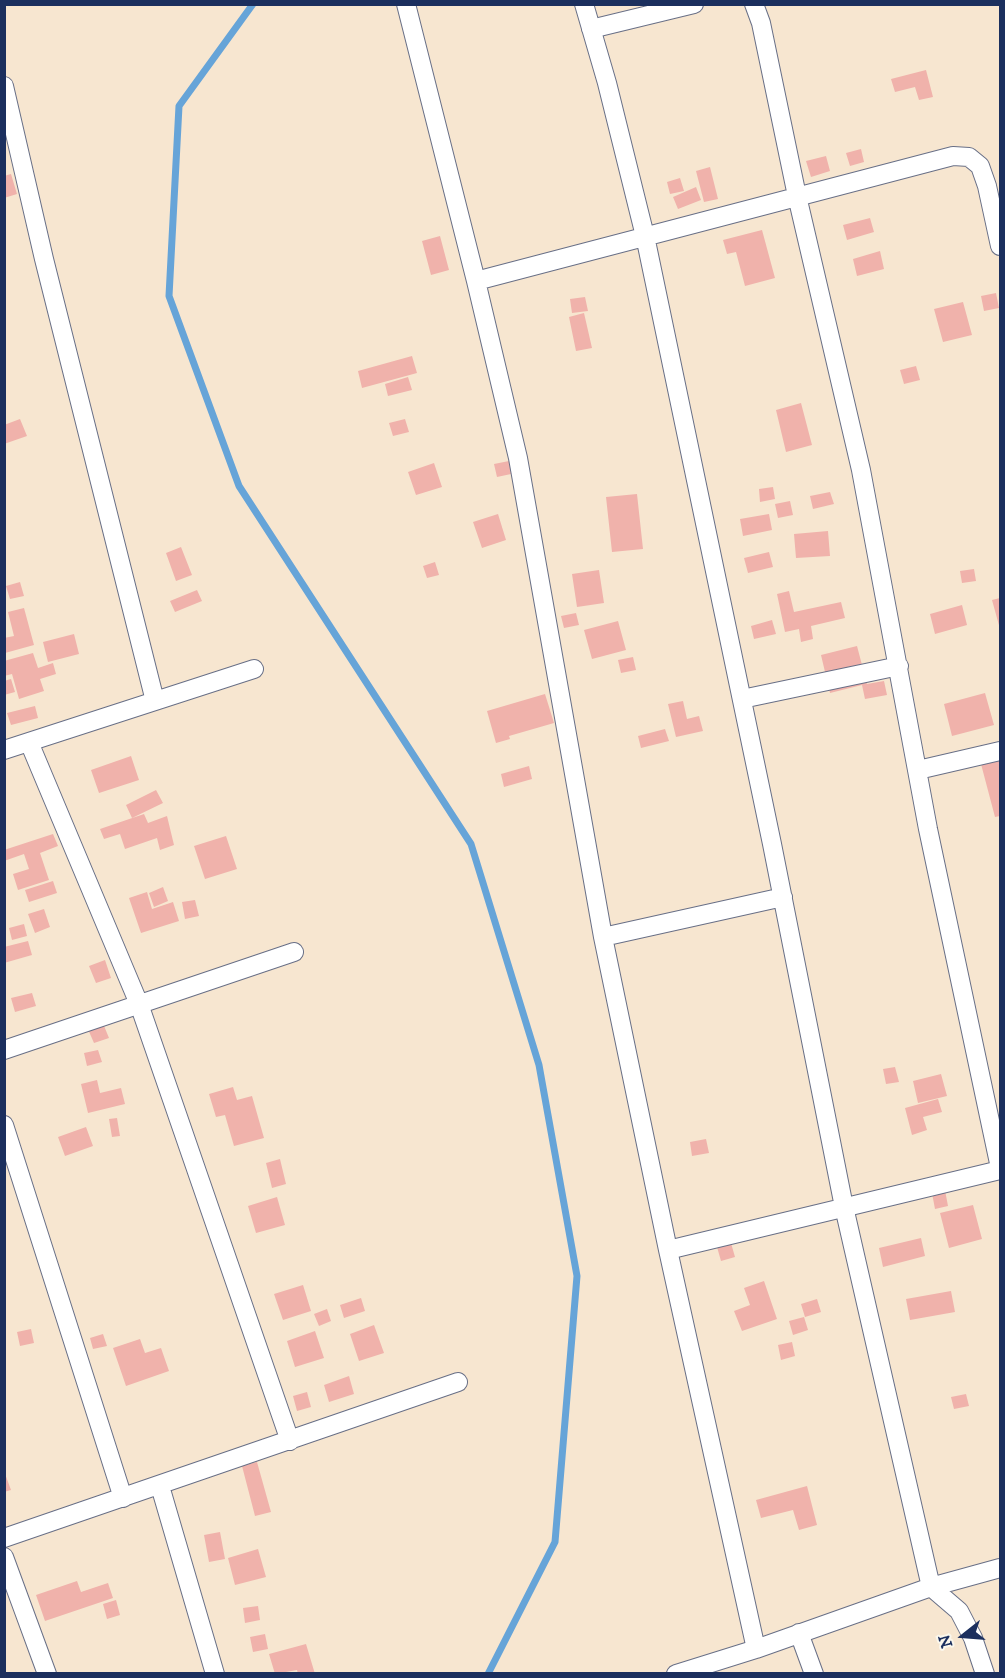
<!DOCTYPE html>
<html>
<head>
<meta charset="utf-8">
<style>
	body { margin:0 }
	#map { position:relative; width:1005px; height:1678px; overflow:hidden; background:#f7e6d0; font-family:"IM FELL DW Pica",serif }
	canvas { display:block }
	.frame { position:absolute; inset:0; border:6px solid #1b2f5e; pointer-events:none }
	.north { position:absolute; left:933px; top:1606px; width:60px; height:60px; -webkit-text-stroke:4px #fbf7ec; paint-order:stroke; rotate:253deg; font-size:16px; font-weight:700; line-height:24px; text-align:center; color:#1b2f5e }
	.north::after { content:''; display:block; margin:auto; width:21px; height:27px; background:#1b2f5e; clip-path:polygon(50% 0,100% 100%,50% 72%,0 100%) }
</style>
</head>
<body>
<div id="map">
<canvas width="1005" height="1678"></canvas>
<div class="frame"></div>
<div class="north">N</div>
</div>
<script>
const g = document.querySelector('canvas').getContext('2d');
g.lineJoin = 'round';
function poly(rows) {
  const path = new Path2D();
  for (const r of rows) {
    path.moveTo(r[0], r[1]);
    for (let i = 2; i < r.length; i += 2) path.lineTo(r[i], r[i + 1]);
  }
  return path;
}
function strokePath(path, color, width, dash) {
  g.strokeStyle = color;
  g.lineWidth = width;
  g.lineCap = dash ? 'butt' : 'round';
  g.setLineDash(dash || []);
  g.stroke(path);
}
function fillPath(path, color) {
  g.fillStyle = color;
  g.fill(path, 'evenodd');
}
const stream = poly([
	[253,4,179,106,169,296,239,486,471,844,539,1065,577,1276,555,1542,488,1674]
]);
const building = poly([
	[926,70,933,97,919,100,915,87,895,92,891,79],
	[861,149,864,162,850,166,846,153],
	[826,156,830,171,811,177,806,161],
	[710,167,718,199,704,202,696,171],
	[11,174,17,194,4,198,4,176],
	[680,178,684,191,670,194,667,182],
	[696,187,701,200,678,209,673,197],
	[870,218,874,232,847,240,843,225],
	[762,230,775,278,745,286,736,252,727,254,723,240],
	[440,236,449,270,431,275,422,241],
	[880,251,884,269,857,276,853,259],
	[996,293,999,308,984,311,981,296],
	[585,297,588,311,572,313,570,299],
	[963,302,972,335,943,342,934,309],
	[584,313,592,348,576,351,569,317],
	[412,356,417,373,362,388,358,371],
	[916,366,920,380,904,384,900,370],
	[408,377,412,390,388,396,385,384],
	[801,403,812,445,786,452,776,410],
	[20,419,27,436,4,444,4,425],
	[405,419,409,432,393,436,389,423],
	[509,461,511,474,497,477,494,464],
	[434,463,442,487,416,495,408,472],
	[773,487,775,499,760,502,759,489],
	[830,492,834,504,813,509,810,496],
	[637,494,643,549,612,552,606,497],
	[790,501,793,515,778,518,775,504],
	[498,514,506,540,482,548,473,522],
	[769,514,772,530,743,536,740,519],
	[828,531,830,556,796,558,794,534],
	[181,547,192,575,176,581,166,553],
	[769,552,773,567,748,573,744,558],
	[435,562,439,575,427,578,423,566],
	[974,569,976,581,962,583,960,571],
	[599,570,604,603,577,607,572,574],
	[20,582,24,596,10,599,6,586],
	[197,590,202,601,175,612,170,601],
	[789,591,794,612,841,602,845,618,811,626,813,639,801,642,799,629,785,632,777,594],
	[1000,598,1000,629,992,600],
	[962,605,967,625,935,634,930,614],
	[24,608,34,645,5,653,4,638,14,636,8,612],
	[576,613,579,625,564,628,561,616],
	[772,620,776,634,754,639,751,626],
	[618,621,626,650,592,659,584,630],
	[74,634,79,654,48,662,43,642],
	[857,646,867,684,884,681,887,695,865,699,862,685,830,693,821,655],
	[33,653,38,668,53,663,56,674,40,679,44,691,19,699,12,674,4,676,4,661],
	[633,657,636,670,621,673,618,660],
	[11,679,15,692,4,695,4,681],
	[985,693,994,725,952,736,944,704],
	[545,694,554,723,509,736,510,739,496,743,487,711],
	[683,701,687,719,699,716,703,731,676,737,668,704],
	[35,706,38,718,11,725,7,713],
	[665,729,669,741,641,748,638,736],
	[131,756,139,780,99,793,91,770],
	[1000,759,1000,816,995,817,981,764],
	[529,766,532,779,504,787,501,774],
	[156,790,163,803,132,818,126,805],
	[144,814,148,823,167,816,174,845,160,850,157,838,125,849,120,834,104,839,100,829],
	[53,834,58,846,40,853,49,880,18,890,13,874,29,869,24,854,4,861,4,850],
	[226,836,237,869,205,879,194,846],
	[53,881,57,893,29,902,25,890],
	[163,887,168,901,154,907,149,893],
	[147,892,152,909,173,902,179,921,141,933,129,898],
	[195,900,199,916,185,919,182,902],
	[44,909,50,927,35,933,28,914],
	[24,924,27,936,12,940,9,928],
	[28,941,32,955,4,963,4,947],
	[105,960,111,978,96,983,89,966],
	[32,993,36,1006,15,1012,11,998],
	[102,1021,109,1038,94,1043,87,1027],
	[98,1050,102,1062,87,1066,84,1053],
	[895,1067,899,1082,886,1084,883,1069],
	[941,1074,947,1096,918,1103,913,1081],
	[97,1080,100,1093,121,1088,125,1104,88,1113,81,1084],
	[233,1087,237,1100,252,1096,264,1138,234,1146,225,1115,216,1117,209,1094],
	[938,1099,942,1112,923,1117,927,1130,912,1135,905,1108],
	[117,1118,120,1136,112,1137,109,1119],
	[86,1127,93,1146,65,1156,58,1137],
	[706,1139,709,1153,692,1156,690,1142],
	[280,1159,286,1184,272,1188,266,1163],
	[944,1185,948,1206,935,1209,931,1188],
	[277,1197,285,1225,256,1233,248,1206],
	[973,1205,982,1239,949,1248,940,1213],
	[921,1238,925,1256,883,1267,879,1248],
	[731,1243,735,1257,721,1261,717,1247],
	[764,1281,777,1319,742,1331,734,1311,750,1305,744,1288],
	[303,1285,311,1311,283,1320,274,1294],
	[951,1291,955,1312,910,1320,906,1299],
	[361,1298,365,1311,344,1318,340,1305],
	[817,1299,821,1312,805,1317,801,1304],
	[327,1309,331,1321,319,1326,314,1314],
	[804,1317,808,1330,793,1335,789,1321],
	[374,1325,384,1353,359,1361,350,1334],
	[31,1329,34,1343,20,1346,17,1332],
	[315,1331,324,1358,295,1367,287,1341],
	[103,1334,107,1346,93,1349,90,1338],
	[140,1339,145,1353,161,1348,169,1371,126,1386,113,1348],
	[792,1342,795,1356,781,1360,778,1345],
	[349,1376,354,1394,329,1402,324,1385],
	[307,1392,311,1407,297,1411,293,1396],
	[966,1394,969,1406,954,1409,951,1397],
	[257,1462,271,1512,255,1516,242,1466],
	[4,1471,11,1490,4,1492],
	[807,1486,817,1525,799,1530,793,1510,761,1518,756,1500],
	[220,1532,225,1559,209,1562,204,1535],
	[258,1549,266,1577,235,1585,228,1558],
	[77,1581,81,1592,108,1583,113,1598,45,1621,36,1595],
	[116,1600,120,1615,107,1619,103,1604],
	[258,1606,260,1620,245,1623,243,1608],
	[265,1634,268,1649,253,1652,250,1637],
	[306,1644,315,1674,298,1674,297,1670,275,1674,269,1654]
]);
const minor = poly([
	[406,4,476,281,518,458,603,937,668,1250,756,1649],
	[584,4,607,83,645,236,772,844,844,1207,931,1587,959,1611,973,1638,985,1674],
	[754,4,761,23,797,196,861,470,928,829,1000,1168],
	[591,29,694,4],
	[4,86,44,259,155,701],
	[476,281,953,156,969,157,980,166,987,186,1000,246],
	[742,699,899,666],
	[29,742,139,1004,290,1441],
	[4,750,254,669],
	[918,770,1000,751],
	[603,937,783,897],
	[4,1050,294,952],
	[4,1125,123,1498],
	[668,1250,1000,1170],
	[160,1486,215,1674],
	[4,1538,458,1382],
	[4,1557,47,1674],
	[799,1633,814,1674],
	[676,1674,756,1649,931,1587,1000,1568]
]);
strokePath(stream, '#66a4d8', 7);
fillPath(building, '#f0b2ab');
strokePath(minor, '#686f86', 20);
strokePath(minor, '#fff', 18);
</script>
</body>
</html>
